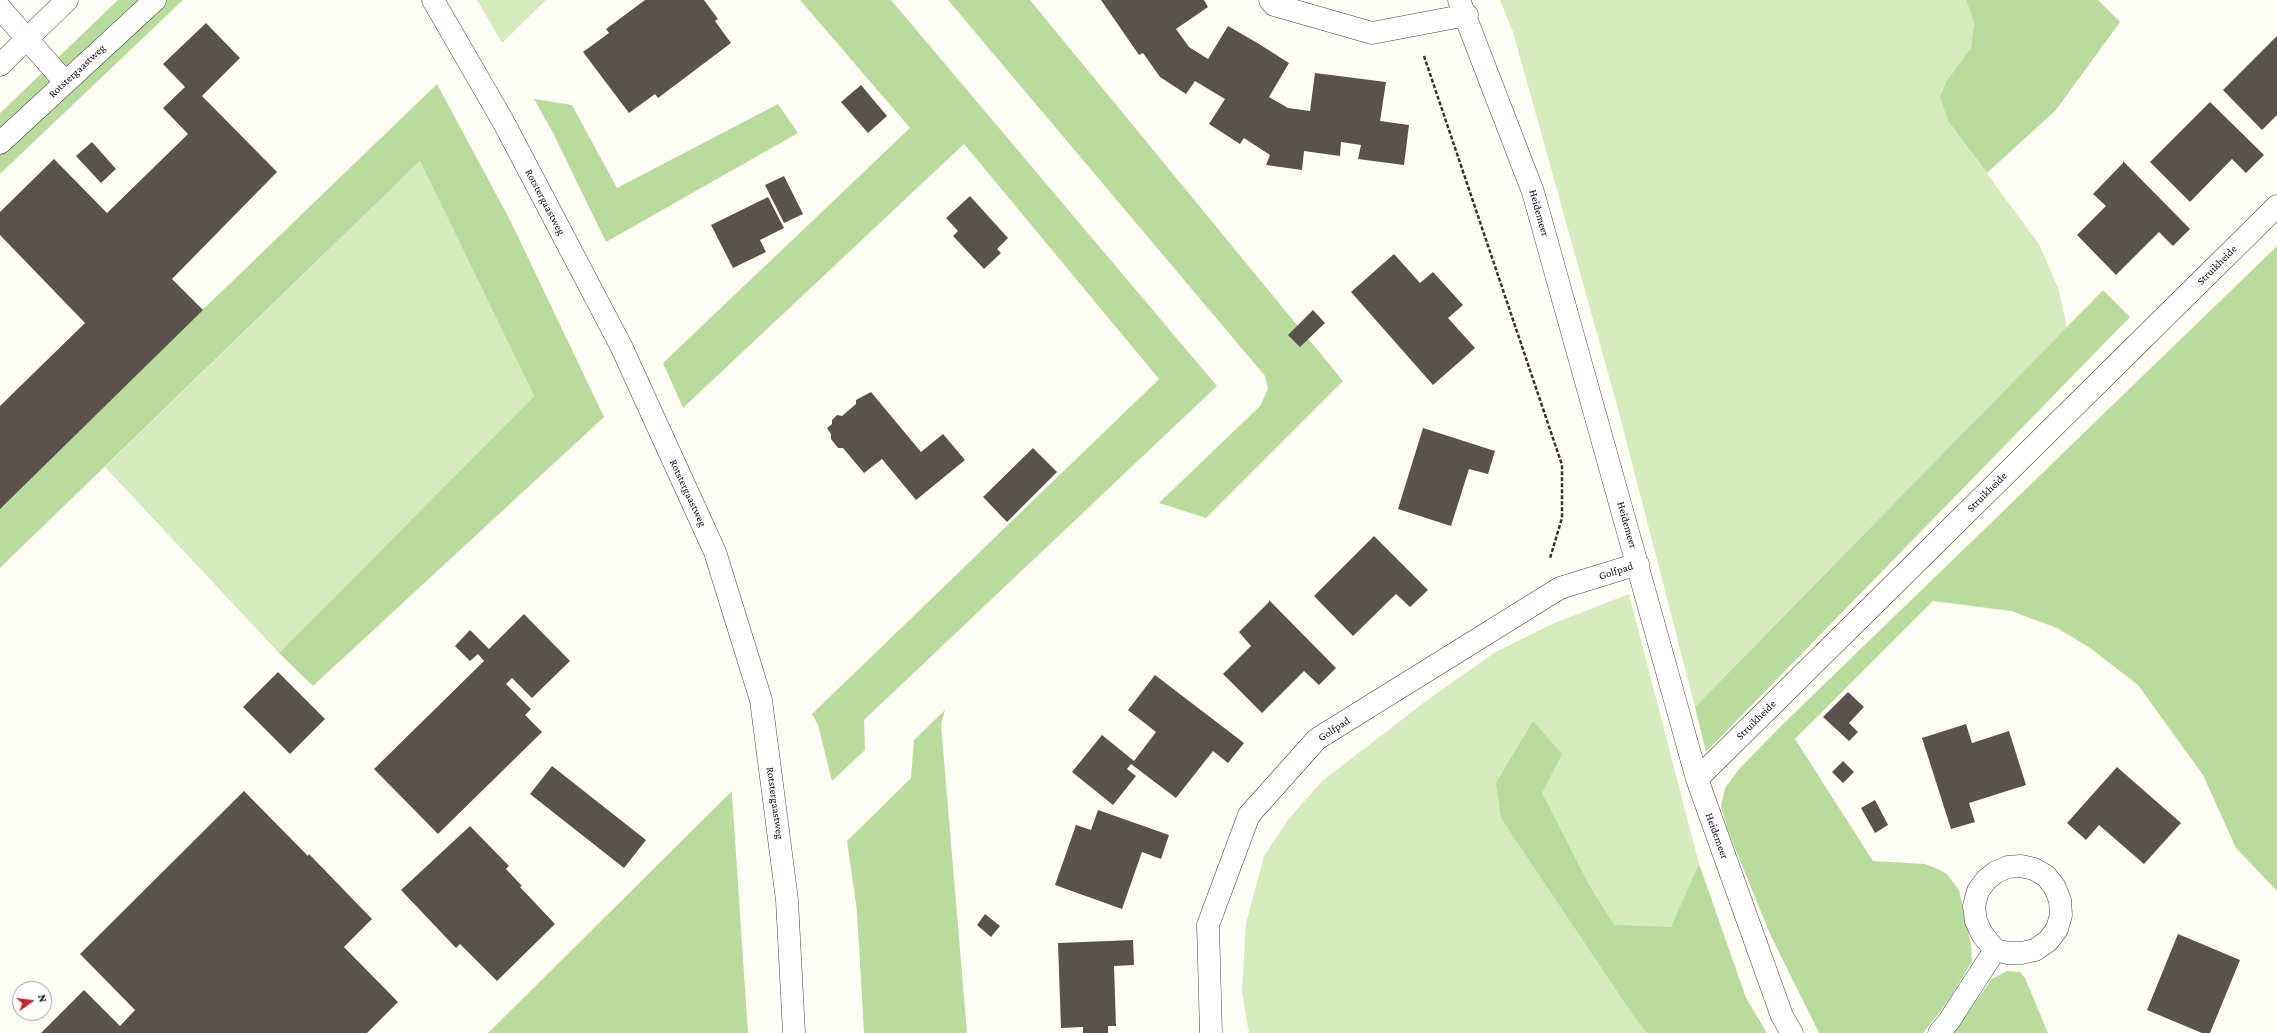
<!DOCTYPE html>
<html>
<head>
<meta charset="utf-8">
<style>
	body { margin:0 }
	#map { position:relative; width:2277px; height:1033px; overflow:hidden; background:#fffdf5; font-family:"Crimson Pro",serif }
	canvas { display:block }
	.north { position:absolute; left:12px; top:981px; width:40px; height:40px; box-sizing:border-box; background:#fff; border:1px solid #a0a0a0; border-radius:50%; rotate:76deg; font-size:11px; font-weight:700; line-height:16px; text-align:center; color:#111 }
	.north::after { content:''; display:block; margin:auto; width:14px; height:18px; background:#c4262e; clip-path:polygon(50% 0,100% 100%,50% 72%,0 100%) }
</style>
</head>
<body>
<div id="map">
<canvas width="2277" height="1033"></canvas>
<div class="north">N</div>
</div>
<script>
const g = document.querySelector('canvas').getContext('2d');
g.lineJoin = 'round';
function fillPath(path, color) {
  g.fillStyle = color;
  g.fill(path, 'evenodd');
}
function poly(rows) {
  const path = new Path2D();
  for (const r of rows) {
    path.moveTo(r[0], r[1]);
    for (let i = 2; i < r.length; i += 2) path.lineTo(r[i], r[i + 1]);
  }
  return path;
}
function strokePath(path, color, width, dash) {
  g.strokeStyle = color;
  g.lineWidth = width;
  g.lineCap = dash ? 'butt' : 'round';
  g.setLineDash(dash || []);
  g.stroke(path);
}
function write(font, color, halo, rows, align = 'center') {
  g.font = font + ' "Crimson Pro",serif';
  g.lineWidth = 4;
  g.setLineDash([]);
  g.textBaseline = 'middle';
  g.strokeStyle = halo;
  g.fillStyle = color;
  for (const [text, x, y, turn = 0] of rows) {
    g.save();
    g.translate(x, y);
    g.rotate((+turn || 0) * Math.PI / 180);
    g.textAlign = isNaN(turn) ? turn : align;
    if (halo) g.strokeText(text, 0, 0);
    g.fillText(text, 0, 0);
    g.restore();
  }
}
const green = poly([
	[477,0,546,0,502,43],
	[1500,0,1966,0,1974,23,1971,49,1946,82,1940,97,1948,121,2039,244,2058,288,2067,327,1695,707,1618,409,1513,32],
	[420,161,534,396,279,653,105,467],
	[1629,594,1699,864,1746,998,1767,1033,1249,1033,1242,993,1246,923,1264,856,1288,820,1322,781,1430,698,1494,653,1552,624]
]);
const forest = poly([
	[118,0,183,0,0,174,0,113],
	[800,0,891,0,1217,386,864,720,865,750,832,781,818,725,812,714,1159,379,964,144,683,408,663,363,910,128],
	[948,0,1030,0,1343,381,1206,518,1159,503,1260,406,1268,389,1265,376],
	[1966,0,2098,0,2120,22,2056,110,1987,173,1948,121,1940,97,1946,82,1971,48,1974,23],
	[437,84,511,222,604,417,313,686,279,653,534,396,420,161,0,568,0,505],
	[534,99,572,105,617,188,778,104,798,133,606,242,553,133],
	[2277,246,2277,891,2236,848,2203,775,2138,685,2090,648,2057,628,2011,611,1933,601,1795,739,1873,861,1925,864,1938,869,1947,874,1959,890,1971,944,1972,961,1949,1000,1923,1033,1819,1033,1770,934,1728,831,1721,806,1725,788,1740,768,1780,727],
	[2103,290,2130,317,1706,752,1695,707],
	[945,710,941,725,967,1033,864,1033,857,911,847,841,911,778,914,740],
	[1533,721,1562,754,1542,793,1589,885,1614,925,1671,927,1699,864,1746,998,1767,1033,1647,1033,1633,1015,1501,818,1496,783],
	[730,770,732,791,732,795,748,1033,488,1033,732,791],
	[2007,971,2020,972,2025,978,2048,1033,1953,1033,1992,979]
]);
const building = poly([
	[645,0,704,0,718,19,715,21,731,43,658,98,655,94,629,113,583,52,609,33,606,29],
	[1101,0,1204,0,1208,7,1176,29,1189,47,1208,59,1228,26,1259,44,1289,63,1269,97,1288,108,1310,111,1315,73,1386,82,1380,121,1409,125,1404,165,1358,159,1361,145,1341,142,1340,156,1304,151,1302,170,1266,165,1270,155,1244,138,1240,144,1209,124,1225,99,1195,81,1186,94,1160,77,1143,53,1139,55],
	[206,23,240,58,202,96,277,172,172,279,203,310,0,509,0,406,85,323,0,235,0,212,54,159,107,213,188,134,163,108,185,87,163,64],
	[2277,36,2277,115,2262,130,2223,90],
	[861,85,887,116,868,133,841,102],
	[2210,102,2264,155,2246,173,2232,159,2190,202,2150,162],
	[92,142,116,169,101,183,76,156],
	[2123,161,2190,229,2173,246,2159,232,2116,275,2077,235,2106,206,2093,194,2123,163],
	[784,176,803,214,784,223,765,185],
	[970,196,1008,238,997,249,1001,253,984,269,953,236,958,231,946,218],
	[768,197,784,228,760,240,766,252,733,268,711,225],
	[1394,254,1420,283,1433,272,1463,305,1448,318,1475,348,1433,385,1351,292],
	[1313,310,1325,323,1300,347,1288,335],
	[871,392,921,452,943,434,965,460,916,500,882,459,864,473,843,448,838,448,831,439,831,434,827,428,832,424,832,420,837,415,842,416,856,404,856,400],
	[1423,428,1495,451,1488,474,1469,469,1451,526,1398,509],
	[1033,448,1057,472,1007,522,983,497],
	[1374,536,1428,590,1410,607,1396,594,1353,636,1314,596],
	[1269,600,1336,668,1319,685,1304,671,1262,713,1223,674,1251,646,1239,632,1269,602],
	[524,614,570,661,532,698,512,678,506,684,531,709,525,715,542,732,438,834,374,769,484,661,478,654,470,661,455,646,470,630,489,649],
	[278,672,325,719,290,754,243,707],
	[1155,675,1244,743,1228,763,1213,751,1176,798,1131,764,1127,769,1136,776,1113,805,1072,772,1102,735,1134,761,1156,732,1128,710],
	[1848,692,1864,707,1849,723,1858,732,1849,741,1823,717],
	[1966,724,1972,743,2009,731,2026,785,1969,803,1975,822,1951,829,1922,738],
	[1843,761,1854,772,1843,783,1832,772],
	[552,766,646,840,624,868,530,794],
	[2117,767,2181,823,2144,864,2099,825,2086,840,2067,823],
	[244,791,308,856,309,854,372,919,344,947,398,1002,367,1033,41,1033,84,990,120,1026,135,1010,80,954],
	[1875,800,1888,825,1875,833,1861,808],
	[1098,810,1169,835,1161,859,1142,852,1122,909,1055,885,1076,825,1091,830],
	[470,826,509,866,506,869,522,886,520,887,555,924,497,981,460,944,456,948,401,890],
	[985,914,1000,926,991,937,977,925],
	[2178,934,2240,960,2210,1033,2202,1033,2147,1010],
	[1133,940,1134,965,1114,966,1116,1026,1108,1026,1108,1033,1083,1033,1083,1027,1061,1028,1058,943]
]);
const path = poly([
	[1424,56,1562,465,1562,518,1550,558]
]);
const minor = poly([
	[433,0,504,123,621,346,715,552,761,700,787,900,794,1033],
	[1270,0,1274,5,1372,33,1467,15],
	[1459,0,1533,192,1697,779,1782,1016,1792,1033],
	[0,8,65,82],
	[0,65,67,0],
	[0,143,155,0],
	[1697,779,2277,206],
	[2021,866,2034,869,2046,876,2054,886,2060,900,2061,915,2057,929,2048,941,2035,950,2021,953,2008,953,1995,950,1982,934,1976,921,1974,906,1978,891,1986,880,1996,872,2008,867,2021,866],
	[1211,1033,1208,925,1249,815,1317,739,1560,588,1638,564],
	[1939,1033,1949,1021,1995,950]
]);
const streetNames = [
	["Rotstergaastweg",77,71,-43],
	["Rotstergaastweg",545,202,62],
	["Heidemeer",1539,213,74],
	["Struikheide",2217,265,-45],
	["Struikheide",1987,492,-45],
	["Rotstergaastweg",688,493,65],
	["Heidemeer",1627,525,74],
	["Golfpad",1616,571,-18],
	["Struikheide",1756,720,-45],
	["Golfpad",1334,729,-33],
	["Rotstergaastweg",775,803,82],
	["Heidemeer",1717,836,70]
];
fillPath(green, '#d5ebbd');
fillPath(forest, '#b9dc9c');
fillPath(building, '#5a524d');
strokePath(minor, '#444', 23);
strokePath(path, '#333', 2.5, [4, 2]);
strokePath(minor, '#fff', 22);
write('11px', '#111', '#fff', streetNames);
</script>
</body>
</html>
